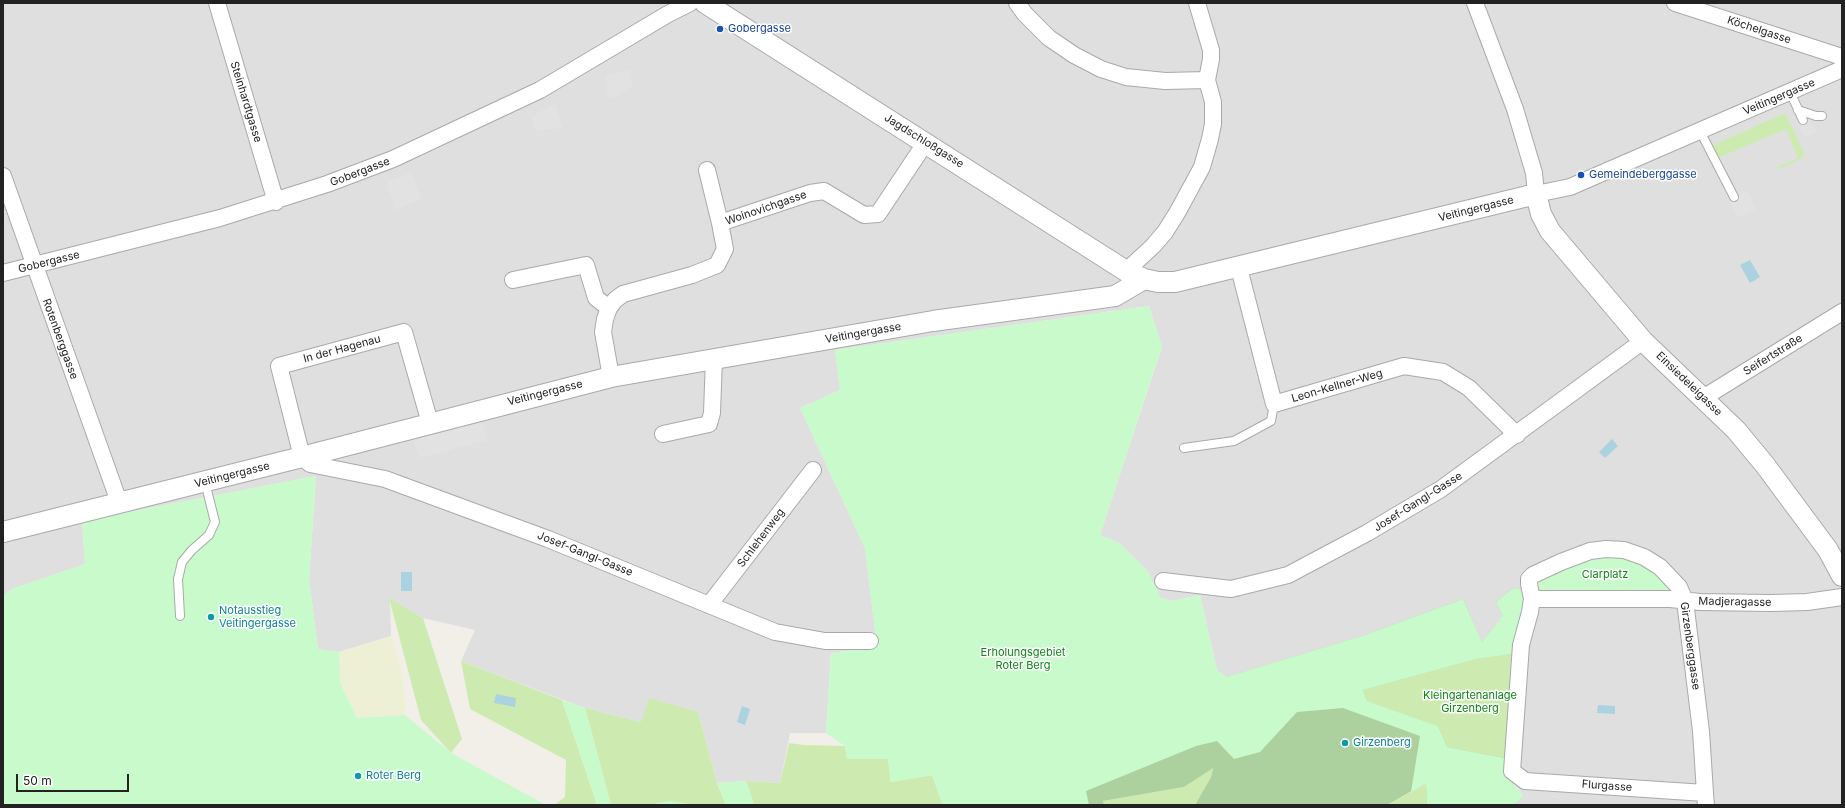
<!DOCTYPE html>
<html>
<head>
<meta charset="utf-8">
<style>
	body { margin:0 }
	#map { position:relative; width:1845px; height:808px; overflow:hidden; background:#f2efe9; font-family:Inter,sans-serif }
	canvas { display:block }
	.frame { position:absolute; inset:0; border:4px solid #222; pointer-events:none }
	.scale { position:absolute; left:16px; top:774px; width:113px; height:18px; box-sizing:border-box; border:2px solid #222; border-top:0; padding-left:5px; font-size:12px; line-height:14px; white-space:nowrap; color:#222; -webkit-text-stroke:3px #fff; paint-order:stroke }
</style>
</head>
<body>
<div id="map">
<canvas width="1845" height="808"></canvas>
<div class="frame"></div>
<div class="scale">50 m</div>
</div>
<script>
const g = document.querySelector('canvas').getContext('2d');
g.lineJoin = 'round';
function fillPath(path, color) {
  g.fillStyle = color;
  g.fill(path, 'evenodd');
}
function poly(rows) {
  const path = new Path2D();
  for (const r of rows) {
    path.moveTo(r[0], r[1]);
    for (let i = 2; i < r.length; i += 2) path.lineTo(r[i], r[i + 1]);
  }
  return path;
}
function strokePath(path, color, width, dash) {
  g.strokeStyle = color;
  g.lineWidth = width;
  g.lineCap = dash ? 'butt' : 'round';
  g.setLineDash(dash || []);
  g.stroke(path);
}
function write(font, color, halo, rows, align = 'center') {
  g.font = font + ' Inter,sans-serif';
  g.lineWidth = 3;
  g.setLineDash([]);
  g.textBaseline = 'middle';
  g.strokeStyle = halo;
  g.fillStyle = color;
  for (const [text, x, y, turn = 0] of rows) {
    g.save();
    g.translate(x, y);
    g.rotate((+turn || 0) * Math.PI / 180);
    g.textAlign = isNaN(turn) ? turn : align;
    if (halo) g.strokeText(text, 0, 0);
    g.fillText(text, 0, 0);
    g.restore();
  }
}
const residential = poly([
	[3,3,1842,3,1842,805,1514,805,1524,795,1506,775,1447,747,1514,639,1520,634,1503,615,1482,642,1463,600,1362,636,1226,677,1217,670,1200,595,1172,601,1161,598,1147,570,1119,543,1100,535,1162,347,1149,306,835,350,840,390,800,408,865,548,877,647,831,653,826,733,790,733,780,783,746,781,717,783,698,712,641,722,585,708,461,661,475,630,423,618,390,599,391,636,339,652,318,649,309,579,316,476,82,521,85,564,12,589,3,596]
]);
const farmland = poly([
	[391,636,403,675,405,715,357,718,340,683,339,652]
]);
const grass = poly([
	[1785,113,1804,153,1803,158,1779,169,1777,167,1798,158,1786,129,1718,158,1711,146],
	[389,598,423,618,462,739,451,753,421,720],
	[1512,654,1508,759,1447,747,1437,726,1367,701,1362,690,1476,659],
	[461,661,562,700,597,805,554,805,565,797,566,760,470,709],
	[649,698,698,712,717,783,726,805,693,805,670,801,649,805,611,805,585,708,641,722],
	[789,743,804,745,845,746,847,759,888,759,891,782,932,775,943,805,754,805,746,781,780,783],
	[1213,767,1211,777,1195,805,1104,805,1103,801,1184,787],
	[1427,783,1427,805,1387,805,1411,792]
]);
const forest = poly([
	[1517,588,1521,590,1520,634,1514,639,1512,654,1476,659,1363,690,1367,701,1438,726,1447,747,1504,758,1506,775,1515,787,1524,795,1514,805,1427,805,1426,783,1387,805,1195,805,1211,777,1213,768,1184,787,1103,801,1104,805,1073,805,1079,781,1226,677,1362,636,1463,599,1482,642,1503,616,1496,602,1512,589]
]);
const park = poly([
	[1149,306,1162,346,1100,535,1119,543,1147,570,1161,598,1172,601,1200,595,1217,670,1226,677,1362,636,1463,599,1482,642,1503,616,1496,602,1512,589,1517,588,1521,590,1525,599,1520,634,1514,639,1512,654,1476,659,1363,690,1367,701,1438,726,1447,747,1504,758,1506,775,1515,787,1524,795,1514,805,1427,805,1426,783,1411,792,1420,736,1343,708,1297,712,1260,752,1234,759,1217,741,1196,746,1086,791,1089,805,943,805,932,775,891,782,888,759,847,759,845,746,826,733,831,653,877,647,865,548,800,408,840,390,835,350],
	[316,476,309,579,318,649,339,652,340,683,357,718,405,715,451,753,546,805,3,805,3,596,12,589,85,564,82,521],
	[1604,556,1629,558,1653,571,1668,586,1674,595,1544,593,1537,587,1538,580,1585,560],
	[562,700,585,708,611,805,597,805],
	[746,781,754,805,726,805,717,783],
	[670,801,693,805,649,805]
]);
const parking = poly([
	[629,70,633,86,619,95,608,98,605,75],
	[555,103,563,128,536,131,531,117],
	[1808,117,1817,131,1806,138,1797,124],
	[412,172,421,199,396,210,386,182],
	[1748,191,1756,209,1738,218,1729,199],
	[482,420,487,440,419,458,413,437]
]);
const water = poly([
	[1750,260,1760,277,1750,283,1740,265],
	[1612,439,1618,446,1605,458,1599,452],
	[401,572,412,572,412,591,401,591],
	[496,694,516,698,515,707,494,703],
	[1598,705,1615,706,1615,714,1597,713],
	[742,706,750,709,745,725,737,722]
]);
const service = poly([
	[1790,92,1803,120],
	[1798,110,1816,116,1822,116],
	[1700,131,1734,197],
	[1184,448,1234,441,1271,421,1274,404],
	[180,616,178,579,182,562,192,550,209,535,215,522,205,482]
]);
const minor = poly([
	[217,3,276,202],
	[1017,3,1025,14,1049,38,1074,55,1101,69,1126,77,1165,81,1207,80],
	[1475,3,1515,109,1534,173,1536,194,1570,187,1842,69],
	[1675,3,1842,57],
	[707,170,720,223],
	[3,176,119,502],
	[1239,268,1274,404,1404,366,1443,372,1469,388,1517,435],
	[1126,271,1153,246,1165,232,1177,213,1202,167,1210,139,1213,124,1213,102,1207,80,1211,59,1211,50,1197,3],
	[3,273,220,218,327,184,393,159,540,90,668,14,690,3],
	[513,280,586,265,596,298,609,308],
	[611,377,603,332,605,319,609,308,615,300,623,294,692,275,717,265,725,249,720,223,810,193,824,191,864,215,878,214,926,142],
	[1703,398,1842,312],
	[430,423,404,332,279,366,302,457,310,464,385,479,548,539,775,632,825,641,870,641],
	[663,434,709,424,712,413,714,358],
	[1163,581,1231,589,1288,575,1367,533,1441,489,1643,341],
	[1532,599,1670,599,1700,602,1771,603,1807,602,1842,597],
	[709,605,813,470],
	[1705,793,1525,781,1512,771,1521,645,1530,612,1532,599,1529,584,1529,579,1533,575,1561,562,1590,551,1606,549,1624,550,1644,557,1660,567,1679,587,1685,601,1701,731,1705,793,1706,805]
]);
const tertiary = poly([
	[705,3,1126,271,1144,279,1158,282,1175,282,1536,194,1541,214,1550,231,1643,341,1736,430,1765,465,1828,550,1842,576],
	[3,532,302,457,611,377,933,321,1115,296,1144,279]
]);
const markers = [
	[720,29,4,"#1a4fb4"],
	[1581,175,4,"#1a4fb4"],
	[211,617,4,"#0f9aa8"],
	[1345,743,4,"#0f9aa8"],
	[358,776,4,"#0f9aa8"]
];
const transitNames = [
	["Gobergasse",728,29],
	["Gemeindeberggasse",1589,175]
];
const streetNames = [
	["Köchelgasse",1759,30,18],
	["Veitingergasse",1779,97,-23],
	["Steinhardtgasse",246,102,73],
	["Jagdschloßgasse",924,141,32],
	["Gobergasse",360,172,-21],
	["Woinovichgasse",766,208,-19],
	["Veitingergasse",1476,209,-14],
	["Gobergasse",49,262,-14],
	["Veitingergasse",863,333,-10],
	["Rotenberggasse",60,339,70],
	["In der Hagenau",342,349,-15],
	["Seifertstraße",1773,355,-32],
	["Einsiedeleigasse",1689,384,44],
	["Leon-Kellner-Weg",1337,386,-16],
	["Veitingergasse",545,393,-14],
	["Veitingergasse",232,475,-14],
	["Josef-Gangl-Gasse",1418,502,-32],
	["Schlehenweg",761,538,-53],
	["Josef-Gangl-Gasse",585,554,22],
	["Madjeragasse",1735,602,1],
	["Girzenberggasse",1690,646,82],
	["Flurgasse",1607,786,4]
];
const parkNames = [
	["Clarplatz",1605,575],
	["Erholungsgebiet",1023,653],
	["Roter Berg",1023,666],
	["Kleingartenanlage",1470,696],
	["Girzenberg",1470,709]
];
const cultureNames = [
	["Notausstieg",219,611],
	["Veitingergasse",219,624],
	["Girzenberg",1353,743],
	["Roter Berg",366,776]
];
fillPath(residential, '#e0dfdf');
fillPath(farmland, '#eef0d5');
fillPath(grass, '#cdebb0');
fillPath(forest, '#add19e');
fillPath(park, '#c8facc');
fillPath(parking, '#e2e2e2');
fillPath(water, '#aad3df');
strokePath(service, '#a9a9a9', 10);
strokePath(minor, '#a9a9a9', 18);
strokePath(tertiary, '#a9a9a9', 22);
strokePath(service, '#fff', 8);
strokePath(minor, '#fff', 16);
strokePath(tertiary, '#fff', 20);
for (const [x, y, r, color] of markers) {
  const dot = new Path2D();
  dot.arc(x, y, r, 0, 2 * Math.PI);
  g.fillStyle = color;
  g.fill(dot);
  strokePath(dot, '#fff', 1.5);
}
write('11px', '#164399', '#fff', transitNames, 'left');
write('11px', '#222', '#fff', streetNames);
write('11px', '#0c8416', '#fff', parkNames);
write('11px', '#0d838f', '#fff', cultureNames, 'left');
</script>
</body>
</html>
